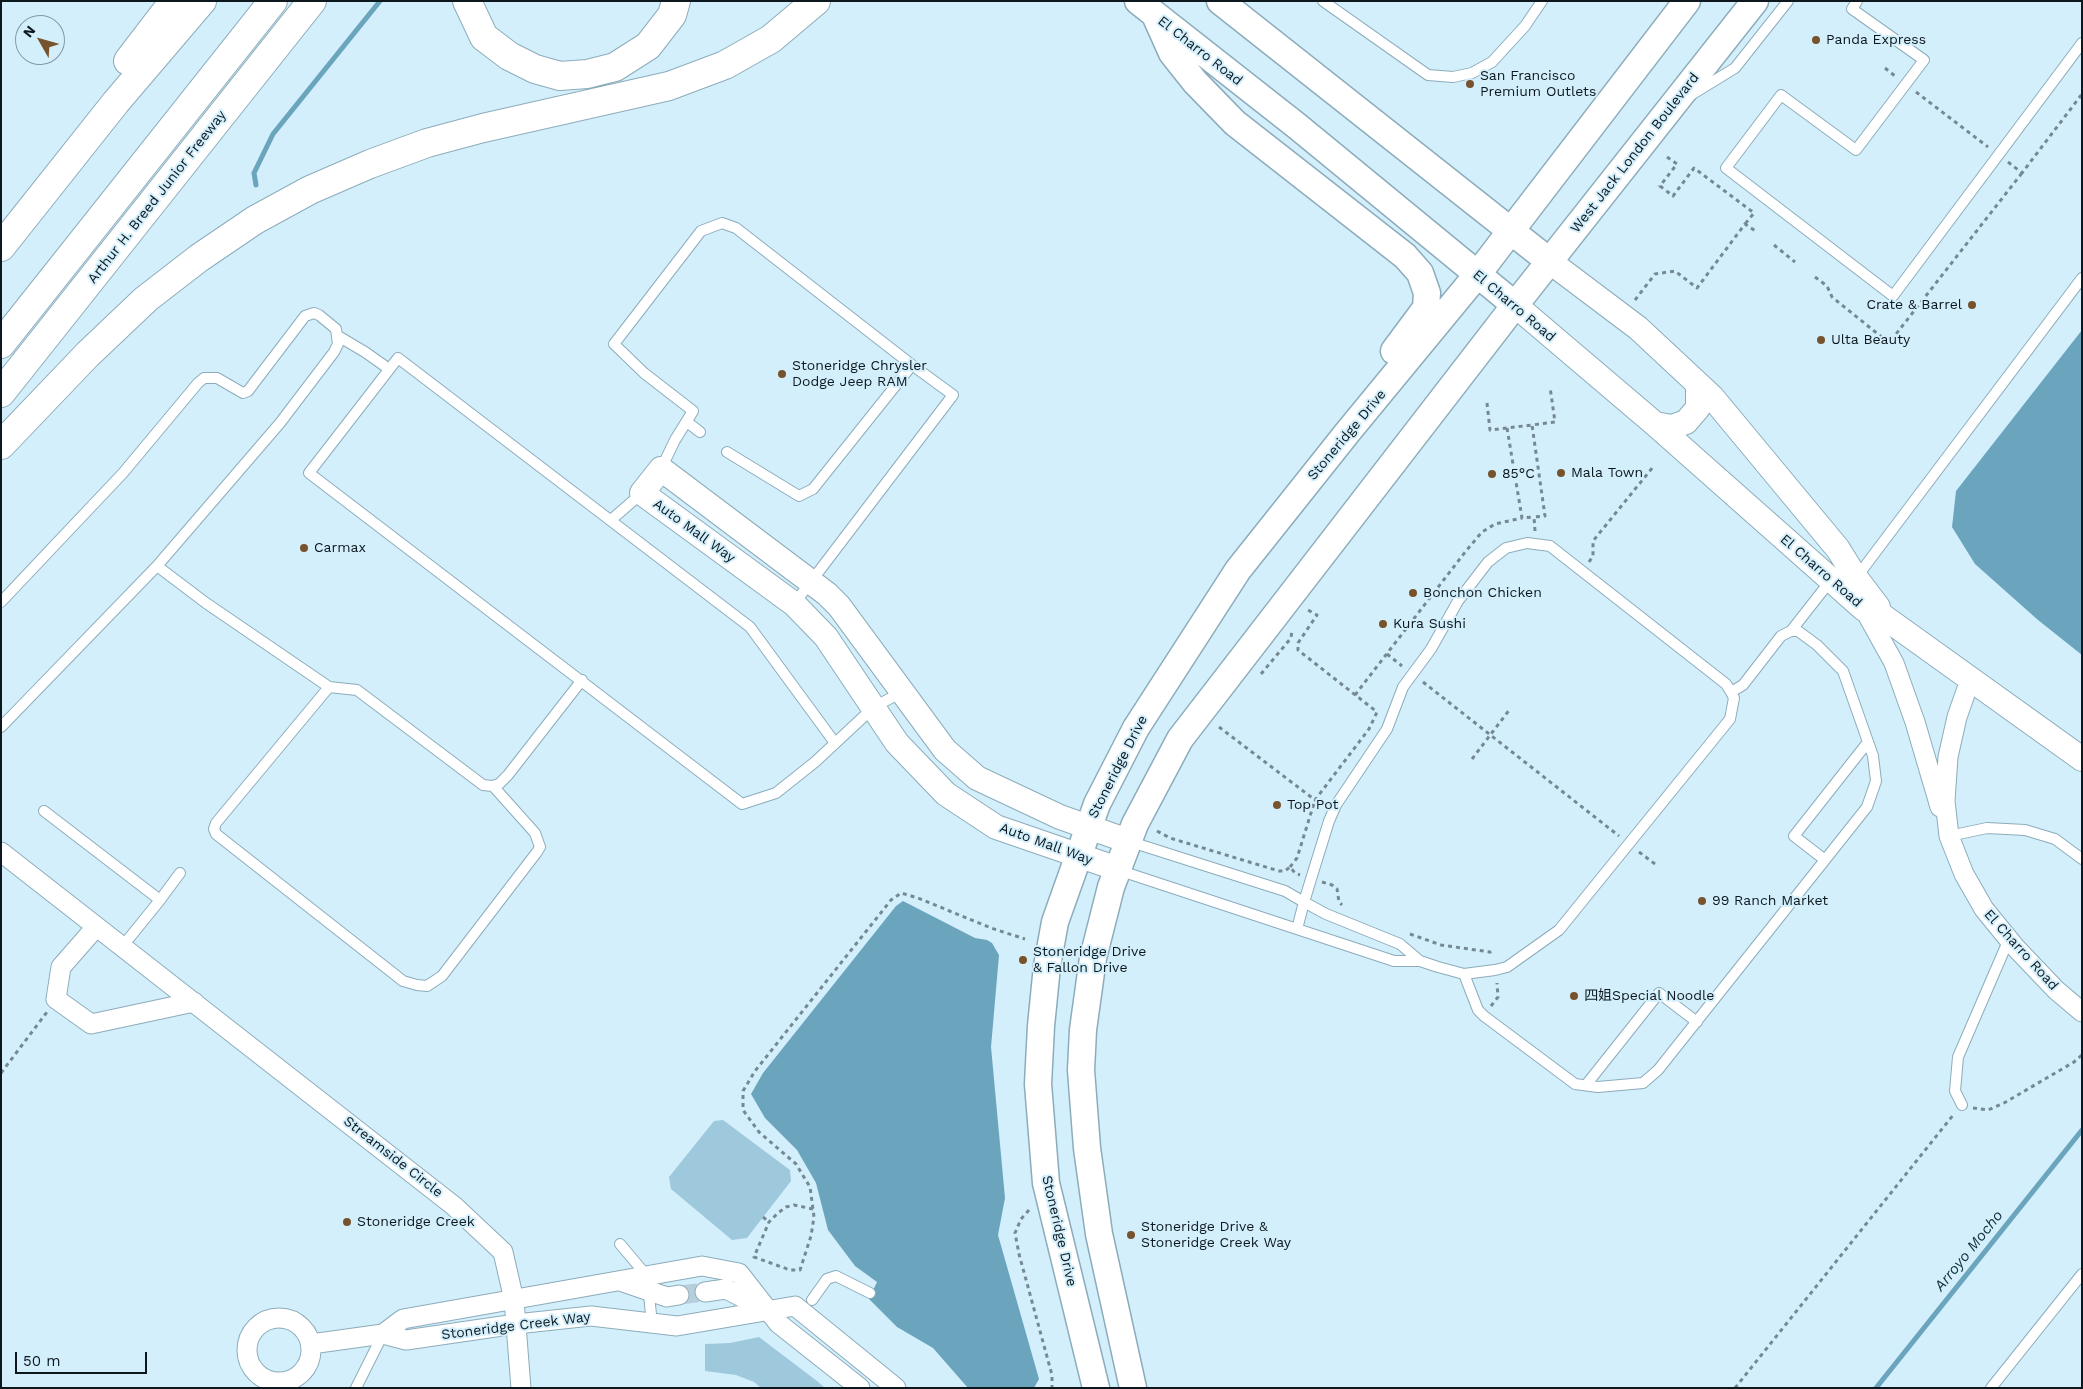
<!DOCTYPE html>
<html>
<head>
<meta charset="utf-8">
<style>
	body { margin:0 }
	#map { position:relative; width:2083px; height:1389px; overflow:hidden; background:#d4effc; font-family:"Work Sans",sans-serif }
	canvas { display:block }
	.frame { position:absolute; inset:0; border:2px solid #0c181e; pointer-events:none }
	.north { position:absolute; left:15px; top:15px; width:50px; height:50px; box-sizing:border-box; background:#d4effc; border:1px solid #8499a3; border-radius:50%; rotate:308deg; font-size:14px; font-weight:700; line-height:20px; text-align:center; color:#0c181e }
	.north::after { content:''; display:block; margin:auto; width:18px; height:22px; background:#76532c; clip-path:polygon(50% 0,100% 100%,50% 72%,0 100%) }
	.scale { position:absolute; left:15px; top:1352px; width:132px; height:22px; box-sizing:border-box; border:2px solid #0c181e; border-top:0; padding-left:6px; font-size:15px; line-height:18px; white-space:nowrap; color:#0c181e; -webkit-text-stroke:4px #d4effc; paint-order:stroke }
</style>
</head>
<body>
<div id="map">
<canvas width="2083" height="1389"></canvas>
<div class="frame"></div>
<div class="north">N</div>
<div class="scale">50 m</div>
</div>
<script>
const g = document.querySelector('canvas').getContext('2d');
g.lineJoin = 'round';
function fillPath(path, color) {
  g.fillStyle = color;
  g.fill(path, 'evenodd');
}
function poly(rows) {
  const path = new Path2D();
  for (const r of rows) {
    if (r.length === 3) {
      path.moveTo(r[0] + r[2], r[1]);
      path.arc(r[0], r[1], r[2], 0, 2 * Math.PI);
      continue;
    }
    path.moveTo(r[0], r[1]);
    for (let i = 2; i < r.length; i += 2) path.lineTo(r[i], r[i + 1]);
  }
  return path;
}
function strokePath(path, color, width, dash) {
  g.strokeStyle = color;
  g.lineWidth = width;
  g.lineCap = dash ? 'butt' : 'round';
  g.setLineDash(dash || []);
  g.stroke(path);
}
function write(font, color, halo, rows, align = 'center') {
  g.font = font + ' "Work Sans","Noto Sans SC",sans-serif';
  g.lineWidth = 4;
  g.setLineDash([]);
  g.textBaseline = 'middle';
  g.strokeStyle = halo;
  g.fillStyle = color;
  for (const [text, x, y, turn = 0] of rows) {
    g.save();
    g.translate(x, y);
    g.rotate((+turn || 0) * Math.PI / 180);
    g.textAlign = isNaN(turn) ? turn : align;
    if (halo) g.strokeText(text, 0, 0);
    g.fillText(text, 0, 0);
    g.restore();
  }
}
const green = poly([
	[723,1120,790,1170,791,1181,747,1238,732,1240,671,1189,669,1177,714,1121],
	[759,1337,817,1381,825,1388,761,1388,754,1382,736,1375,705,1371,705,1344,730,1343]
]);
const water = poly([
	[2082,330,2082,655,2038,620,1975,564,1952,527,1956,491],
	[903,901,975,938,987,940,992,943,999,955,991,1047,1005,1198,998,1235,1039,1379,1034,1388,968,1388,933,1348,897,1327,869,1299,877,1282,855,1266,828,1230,816,1183,797,1150,765,1118,751,1094,763,1073,896,906]
]);
const stream = poly([
	[256,185,254,173,273,134,380,1],
	[1876,1388,2082,1130]
]);
const minorTunnel = poly([
	[679,1295,705,1292]
]);
const path = poly([
	[1885,68,1895,76],
	[1916,92,1988,147],
	[1667,157,1677,164,1660,186,1673,196,1694,168,1754,213,1745,224],
	[2008,162,2022,173,2082,94],
	[1774,245,1795,262],
	[1815,277,1827,286,1832,297,1889,343,2022,173],
	[1635,300,1655,274,1675,271,1697,288,1745,224,1757,232],
	[1487,403,1490,430,1532,425],
	[1507,428,1522,518,1534,517],
	[1535,531,1534,517,1545,516,1532,425,1555,422,1550,387],
	[1589,562,1593,556,1593,541,1653,467],
	[1387,654,1402,666],
	[1261,674,1291,638,1292,630],
	[1423,682,1619,836],
	[1355,695,1466,551,1482,532,1495,524,1522,518],
	[1219,727,1315,800,1369,729,1377,712,1298,650,1298,643,1317,615,1308,610],
	[1472,759,1510,709],
	[1157,831,1170,838,1279,871,1285,871,1290,867,1295,873,1300,875],
	[1639,852,1655,864],
	[1290,867,1297,858,1315,800],
	[1322,882,1332,885,1337,889,1339,902,1342,905],
	[1410,934,1441,945,1490,952,1491,957],
	[1491,1006,1498,997,1497,983],
	[1,1073,47,1012],
	[1973,1108,1988,1110,2004,1103,2074,1062,2082,1055],
	[813,1209,794,1205,786,1207,778,1213,769,1222,754,1257,790,1270,800,1270,811,1236,814,1217,813,1209,810,1187,796,1164,759,1132,743,1110,743,1091,755,1071,891,900,901,893,918,898,991,928,1025,939],
	[1029,1210,1021,1219,1015,1233,1019,1254,1052,1375,1052,1388],
	[763,1217,769,1222],
	[1735,1388,1954,1114]
]);
const service = poly([
	[1323,1,1428,75,1453,77,1472,73,1492,62,1525,26,1542,1],
	[1857,1,1852,9,1924,60,1856,150,1781,95,1726,168,1893,296,2082,43],
	[1691,95,1735,68,1788,1],
	[338,336,365,352,389,369],
	[687,422,700,432],
	[661,469,675,440,693,411,644,373,614,344,701,231,722,223,736,228,912,365,813,489,799,496,727,452],
	[611,520,642,493],
	[157,566,206,603,329,687,357,690,483,785,493,786,499,784,508,775,582,680],
	[1856,578,2082,278],
	[1,602,123,473,198,383,204,378,217,378,243,393,248,391,305,316,314,313,319,315,336,329,338,344,334,352,280,423,157,566,1,727],
	[794,604,953,395,912,365],
	[1791,631,1831,580],
	[329,687,216,823,214,829,216,834,403,981,417,985,427,986,442,976,537,852,540,847,535,833,493,786],
	[835,743,750,627,398,358,309,473,742,804,776,793,815,762,874,707,902,692],
	[44,811,160,900,122,947],
	[1949,836,1987,828,2025,830,2055,839,2082,859],
	[1128,841,1285,891,1304,902,1326,914,1400,944,1420,961,1438,967,1464,974,1495,970,1507,967,1559,930,1730,719,1734,698,1731,692,1726,684,1550,546,1527,543,1506,548,1488,562,1458,601,1431,649,1403,687,1387,729,1336,805,1329,821,1311,879,1304,902,1297,929],
	[1825,860,1794,836,1868,742],
	[1118,870,1394,961,1420,961],
	[160,900,180,873],
	[1464,974,1478,1010,1484,1016,1575,1084,1598,1087,1643,1083,1658,1070,1867,807,1876,781,1873,756,1843,671,1817,645,1798,631,1791,631,1781,636,1743,685,1731,692],
	[1586,1085,1659,993,1697,1022],
	[1962,1105,1955,1091,1958,1057,2009,939],
	[620,1244,647,1276,652,1324],
	[812,1300,827,1279,836,1276,870,1293],
	[356,1388,383,1334],
	[1991,1388,2082,1274]
]);
const minor = poly([
	[1864,609,1894,663,1915,722,1940,807],
	[1970,680,1957,717,1948,757,1945,801,1949,836,1964,874,1984,909,2015,947,2056,990,2082,1012],
	[1,852,454,1206,503,1252,514,1300,521,1388],
	[96,927,61,967,56,999,91,1024,194,1002],
	[623,1282,667,1297,679,1295],
	[705,1292,726,1289,763,1308],
	[279,1350,32],
	[383,1334,403,1319,702,1266,739,1273,778,1323,860,1388],
	[311,1344,383,1334,406,1340,516,1324,591,1316,677,1326,795,1306,896,1388]
]);
const tertiary = poly([
	[1549,261,1638,328,1712,397,1838,549,1856,578,1878,607],
	[1515,305,1655,424,1864,609,1884,617,2082,759],
	[1655,424,1672,427,1686,422,1698,408,1698,384],
	[1118,869,996,827,946,794,897,743,826,637,794,604,642,493,661,469,827,594,839,606,945,750,977,778,1060,817,1128,841]
]);
const secondary = poly([
	[1138,1,1297,126,1515,305],
	[1220,1,1549,261],
	[1155,15,1172,53,1195,82,1235,123,1405,256,1420,273,1427,293,1426,308,1394,351],
	[1096,1388,1046,1183,1038,1084,1041,1026,1047,966,1055,922,1097,804,1136,728,1238,570,1347,433,1477,275,1687,1],
	[1133,1388,1099,1234,1087,1148,1081,1070,1083,1030,1093,958,1111,887,1135,824,1180,739,1515,305,1755,1]
]);
const motorway = poly([
	[467,1,484,37,509,56,535,69,560,76,587,74,615,67,648,46,672,15,676,1],
	[128,61,174,1],
	[1,247,116,102,202,1],
	[1,344,273,1],
	[1,393,312,1],
	[1,445,88,354,146,299,199,258,255,220,310,190,370,164,427,143,483,128,669,86,725,65,771,39,816,1]
]);
const markers = [
	[1816,40,5,"#76532c"],
	[1470,84,5,"#76532c"],
	[1972,305,5,"#76532c"],
	[1821,340,5,"#76532c"],
	[782,374,5,"#76532c"],
	[1561,473,5,"#76532c"],
	[1492,474,5,"#76532c"],
	[304,548,5,"#76532c"],
	[1413,593,5,"#76532c"],
	[1383,624,5,"#76532c"],
	[1277,805,5,"#76532c"],
	[1702,901,5,"#76532c"],
	[1023,960,5,"#76532c"],
	[1574,996,5,"#76532c"],
	[347,1222,5,"#76532c"],
	[1131,1235,5,"#76532c"]
];
const poiNames = [
	["Panda Express",1826,40],
	["San Francisco",1480,76],
	["Premium Outlets",1480,92],
	["Crate & Barrel",1962,305,"right"],
	["Ulta Beauty",1831,340],
	["Stoneridge Chrysler",792,366],
	["Dodge Jeep RAM",792,382],
	["Mala Town",1571,473],
	["85°C",1502,474],
	["Carmax",314,548],
	["Bonchon Chicken",1423,593],
	["Kura Sushi",1393,624],
	["Top Pot",1287,805],
	["99 Ranch Market",1712,901],
	["Stoneridge Drive",1033,952],
	["& Fallon Drive",1033,968],
	["四姐Special Noodle",1584,996],
	["Stoneridge Creek",357,1222],
	["Stoneridge Drive &",1141,1227],
	["Stoneridge Creek Way",1141,1243]
];
const streetNames = [
	["El Charro Road",1200,51,38],
	["West Jack London Boulevard",1635,153,-52],
	["Arthur H. Breed Junior Freeway",157,197,-52],
	["El Charro Road",1514,306,40],
	["Stoneridge Drive",1347,435,-50],
	["Auto Mall Way",694,531,36],
	["El Charro Road",1821,571,41],
	["Stoneridge Drive",1118,767,-63],
	["Auto Mall Way",1046,844,20],
	["El Charro Road",2021,950,48],
	["Streamside Circle",393,1157,38],
	["Stoneridge Drive",1059,1231,77],
	["Stoneridge Creek Way",516,1326,-7]
];
const waterNames = [
	["Arroyo Mocho",1969,1251,-51]
];
fillPath(green, '#9ec8dc');
fillPath(water, '#6ba4bd');
strokePath(stream, '#6ba4bd', 5);
strokePath(minorTunnel, '#b6cfdb', 19, [19, 9]);
strokePath(service, '#8cacbb', 12);
strokePath(minor, '#8cacbb', 21);
strokePath(tertiary, '#8cacbb', 26);
strokePath(secondary, '#8cacbb', 29);
strokePath(motorway, '#8cacbb', 30);
strokePath(path, '#758993', 3, [4, 4]);
strokePath(service, '#fff', 10);
strokePath(minor, '#fff', 19);
strokePath(tertiary, '#fff', 24);
strokePath(secondary, '#fff', 26);
strokePath(motorway, '#fff', 28);
for (const [x, y, r, color] of markers) {
  const dot = new Path2D();
  dot.arc(x, y, r, 0, 2 * Math.PI);
  g.fillStyle = color;
  g.fill(dot);
  strokePath(dot, '#d4effc', 2);
}
write('14px', '#0c181e', '#d4effc', poiNames, 'left');
write('14px', '#0c181e', '#d4effc', streetNames);
write('italic 15px', '#122e3a', '#d4effc', waterNames);
</script>
</body>
</html>
